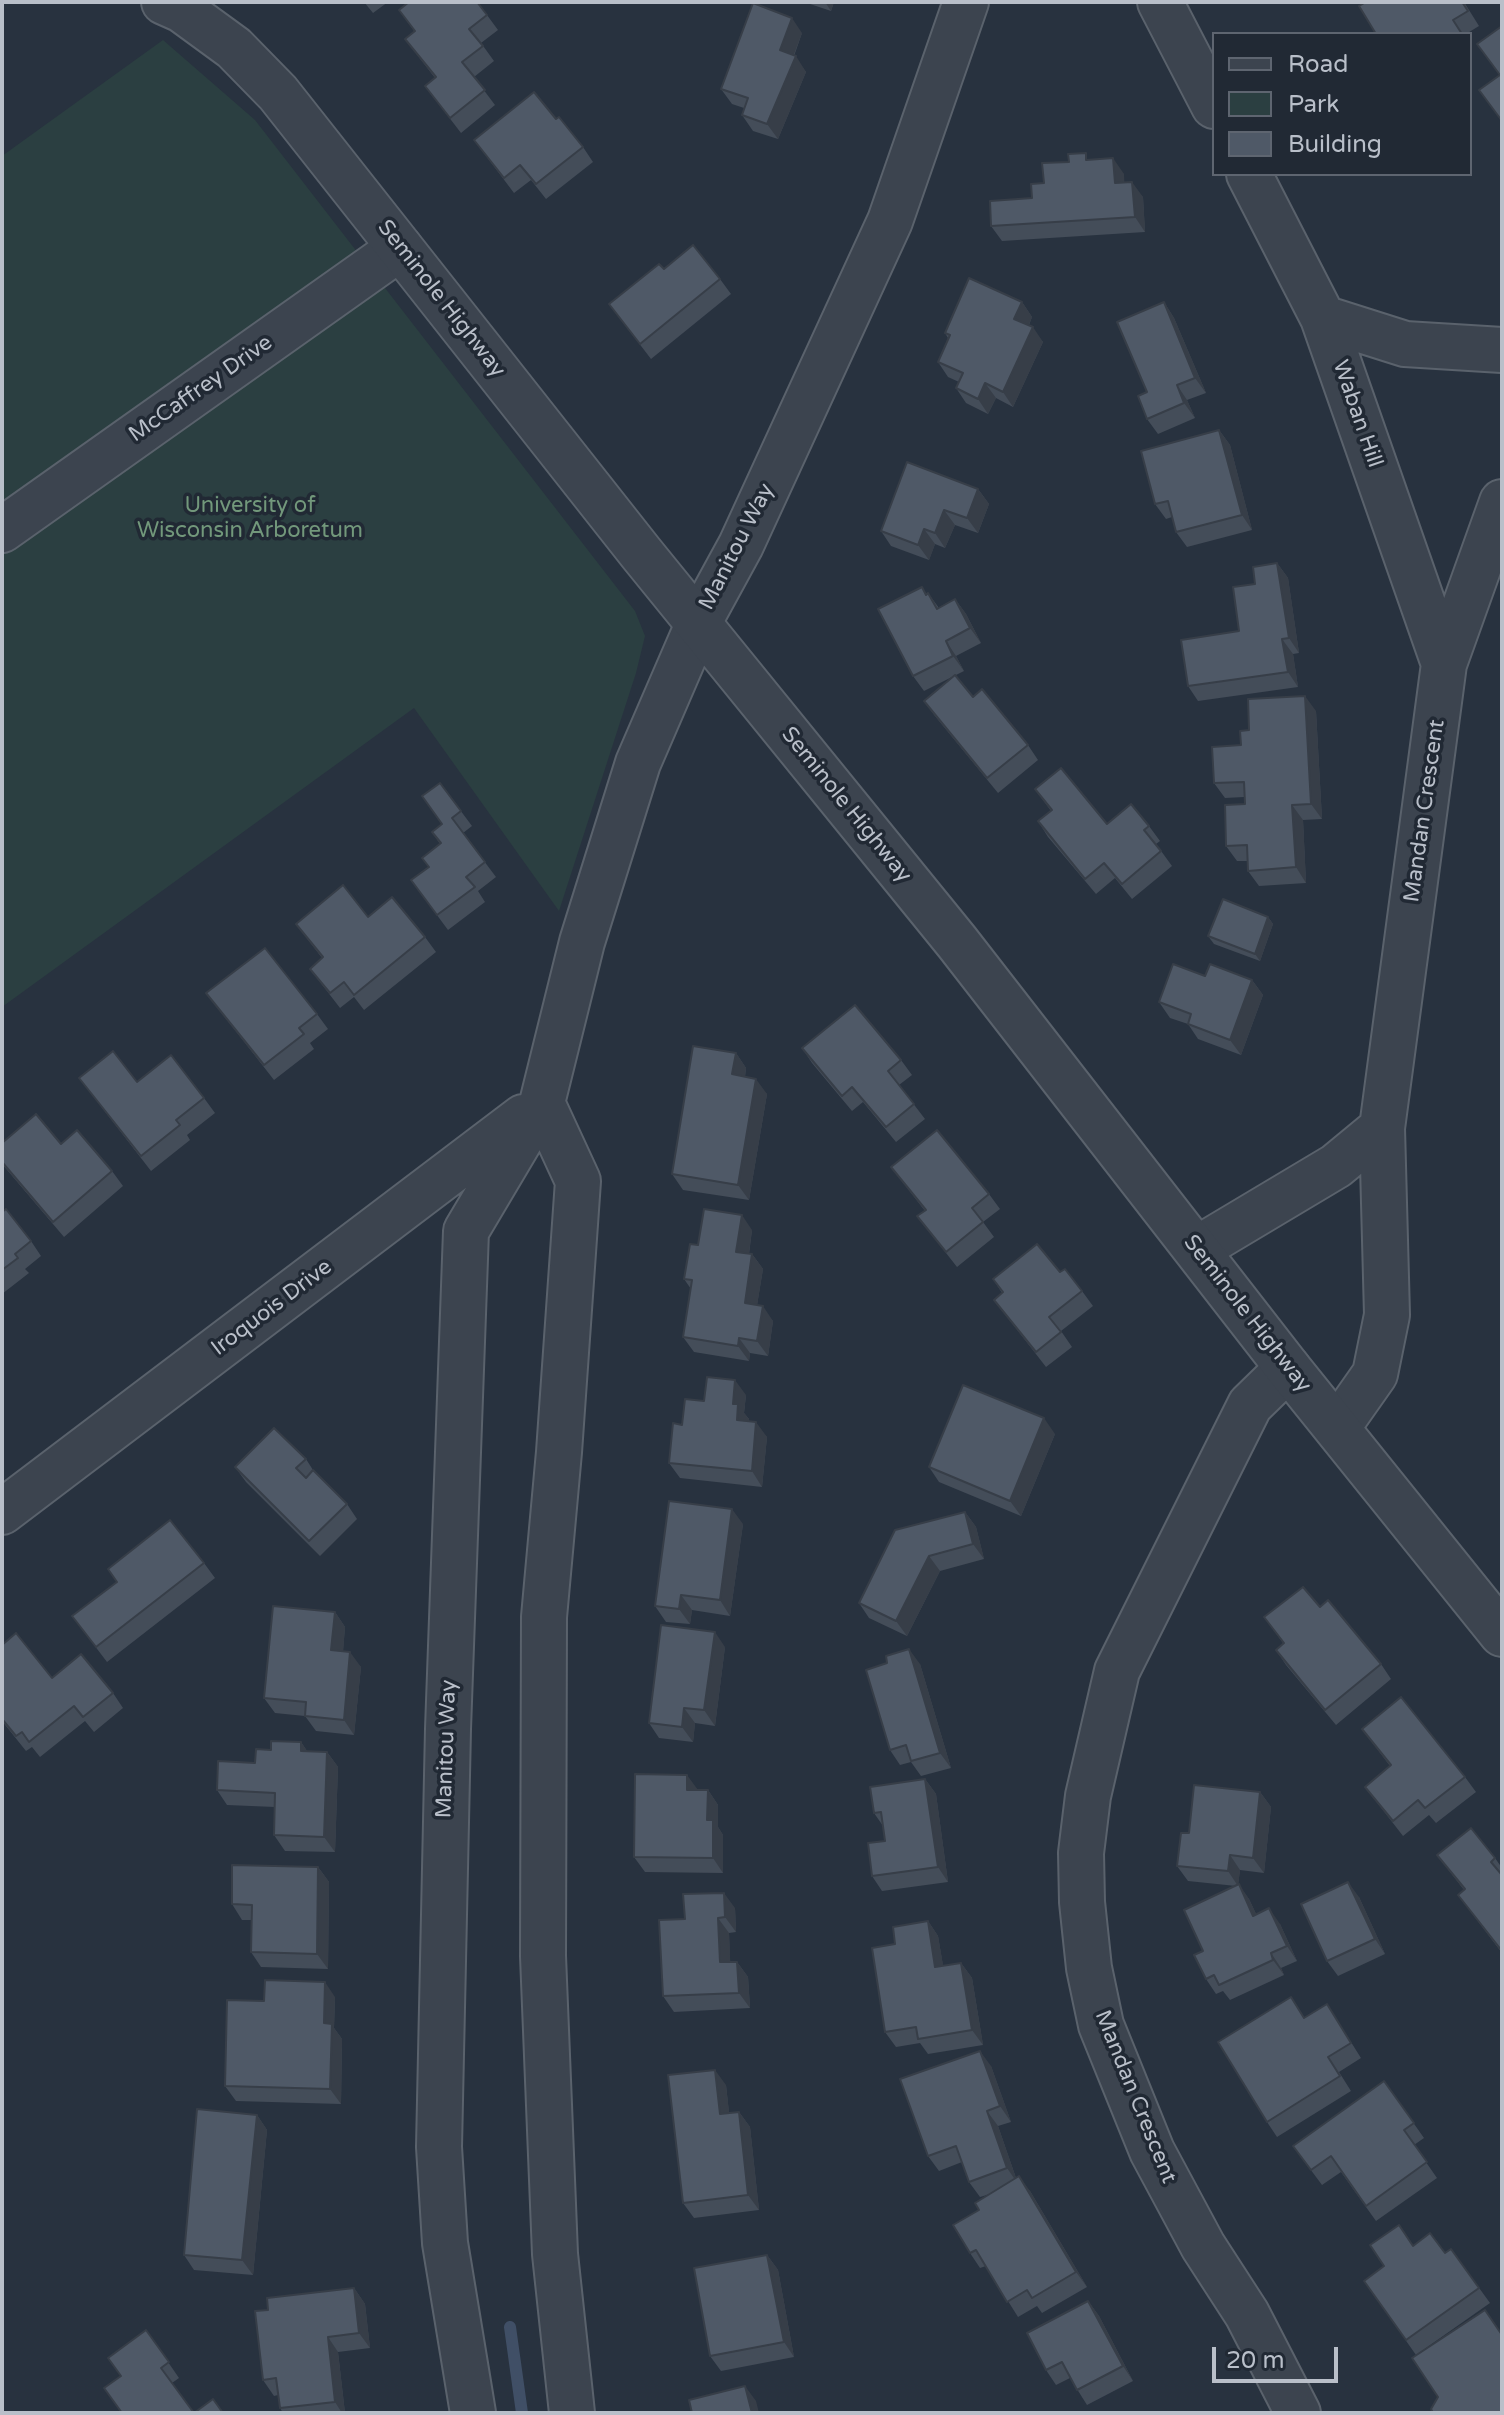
<!DOCTYPE html>
<html>
<head>
<meta charset="utf-8">
<style>
	body { margin:0 }
	#map { position:relative; width:1504px; height:2415px; overflow:hidden; background:#28323f; font-family:"Varela Round",sans-serif }
	canvas { display:block }
	.frame { position:absolute; inset:0; border:4px solid #b9bfc9; pointer-events:none }
	.legend { position:absolute; left:1212px; top:32px; width:260px; height:144px; box-sizing:border-box; background:#212934; border:2px solid #5e6570; margin:0; padding:10px 14px; list-style:none; font-size:24px; color:#b9bfc9 }
	.legend li { display:flex; align-items:center; gap:16px; height:40px }
	.legend b { width:40px; border:2px solid #5e6570 }
	.scale { position:absolute; left:1212px; top:2347px; width:126px; height:36px; box-sizing:border-box; border:4px solid #b9bfc9; border-top:0; padding-left:10px; font-size:24px; line-height:28px; white-space:nowrap; color:#b9bfc9; -webkit-text-stroke:6px #212934; paint-order:stroke }
</style>
</head>
<body>
<div id="map">
<canvas width="1504" height="2415"></canvas>
<div class="frame"></div>
<ul class="legend">
<li><b style="height:10px;background:#3c444f"></b>Road</li>
<li><b style="height:22px;background:#2b3f41"></b>Park</li>
<li><b style="height:22px;background:#4f5967"></b>Building</li>
</ul>
<div class="scale">20 m</div>
</div>
<script>
const g = document.querySelector('canvas').getContext('2d');
g.lineJoin = 'round';
function fillPath(path, color) {
  g.fillStyle = color;
  g.fill(path, 'evenodd');
}
function poly(rows) {
  const path = new Path2D();
  for (const r of rows) {
    path.moveTo(r[0], r[1]);
    for (let i = 2; i < r.length; i += 2) path.lineTo(r[i], r[i + 1]);
  }
  return path;
}
function strokePath(path, color, width, dash) {
  g.strokeStyle = color;
  g.lineWidth = width;
  g.lineCap = dash ? 'butt' : 'round';
  g.setLineDash(dash || []);
  g.stroke(path);
}
function write(font, color, halo, rows, align = 'center') {
  g.font = font + ' "Varela Round",sans-serif';
  g.lineWidth = 7;
  g.setLineDash([]);
  g.textBaseline = 'middle';
  g.strokeStyle = halo;
  g.fillStyle = color;
  for (const [text, x, y, turn = 0] of rows) {
    g.save();
    g.translate(x, y);
    g.rotate((+turn || 0) * Math.PI / 180);
    g.textAlign = isNaN(turn) ? turn : align;
    if (halo) g.strokeText(text, 0, 0);
    g.fillText(text, 0, 0);
    g.restore();
  }
}
const green = poly([
	[163,40,255,120,635,611,645,636,636,673,559,911,414,708,2,1007,2,156]
]);
const stream = poly([
	[510,2327,522,2413]
]);
const minor = poly([
	[1160,2,1214,106],
	[1249,174,1323,318,1444,664],
	[1323,318,1405,344,1502,350],
	[2,530,400,248],
	[542,1103,578,1181,559,1452,544,1617,543,1956,555,2254,572,2413],
	[1197,1249,1336,1166,1382,1128],
	[1288,1368,1250,1405,1117,1671,1088,1796,1081,1853,1082,1902,1089,1968,1101,2025,1152,2151,1203,2246,1247,2314,1298,2413],
	[1337,1428,1375,1374,1387,1315,1382,1128,1444,664,1502,502],
	[2,1512,523,1117],
	[473,2413,445,2243,439,2147,448,1729,466,1231,542,1103,582,942,638,763,699,622,741,545,890,221,966,2]
]);
const tertiary = poly([
	[164,2,182,10,234,48,278,93,641,553,957,942,1288,1368,1502,1634]
]);
const wall = poly([
	[364,2,388,2,373,13],
	[804,2,834,2,831,11],
	[1464,2,1479,26,1466,34,1376,34],
	[399,10,487,15,498,30,481,43,494,61,474,77,495,105,461,133,425,86,435,78,405,39,414,31],
	[802,33,794,56,806,72,778,139,753,131,742,115,744,108,732,104,721,89],
	[556,119,583,147,593,162,546,199,531,180,514,193,474,140],
	[1090,160,1124,174,1124,182,1143,197,1145,232,1002,241,991,226,1032,198,1044,183],
	[664,269,720,279,731,294,651,359,609,304],
	[1022,302,1032,317,1029,325,1043,342,1013,407,996,398,988,414,966,403,956,388,959,382,948,377,938,362,948,338,945,333],
	[1164,302,1174,318,1206,393,1187,400,1195,418,1158,434,1147,419,1147,392],
	[1219,430,1230,445,1252,530,1187,547,1176,532,1172,517,1166,519,1155,504],
	[978,489,989,504,978,533,955,525,945,548,935,544,929,560,891,546,881,531],
	[1277,563,1288,578,1299,653,1293,654,1298,687,1198,701,1188,686,1239,631,1255,584],
	[928,593,939,608,955,599,966,614,981,643,956,656,964,671,924,691,913,676,927,594],
	[973,697,1028,745,1038,760,998,793,935,716,924,701],
	[1316,711,1322,819,1303,820,1306,883,1259,886,1248,871,1248,861,1237,861,1226,846,1245,804,1244,797,1225,798,1214,783,1241,745,1249,730],
	[440,783,472,826,463,833,496,877,478,891,485,902,448,930,411,880,428,867,440,844,432,832,442,824],
	[1035,789,1107,824,1149,826,1160,841,1156,844,1172,866,1132,899,1115,878,1096,894,1048,837,1038,821,1051,811],
	[368,917,425,937,436,952,364,1010,354,997,340,1008,310,969,322,958,296,924],
	[1268,917,1273,924,1260,961,1214,944,1208,936],
	[1205,976,1252,980,1263,995,1241,1055,1198,1039,1188,1024,1170,1018,1159,1002],
	[206,993,317,1014,328,1029,310,1043,314,1049,274,1080],
	[802,1048,901,1060,912,1075,899,1085,925,1119,896,1142,863,1102,852,1111,812,1063],
	[736,1053,746,1068,745,1077,767,1094,749,1200,683,1190,672,1174],
	[79,1078,137,1082,204,1098,215,1113,187,1135,190,1140,151,1171],
	[2,1143,61,1144,112,1171,123,1186,64,1237,2,1164],
	[891,1167,989,1194,1000,1209,983,1222,994,1237,957,1267,917,1216,925,1211],
	[2,1212,31,1241,41,1256,25,1269,29,1273,2,1294],
	[752,1230,749,1254,752,1254,763,1269,757,1305,773,1321,768,1356,750,1353,749,1361,694,1352,683,1337,691,1289,684,1279,698,1245],
	[1060,1272,1082,1291,1093,1306,1061,1331,1072,1347,1046,1367,994,1300,1002,1293,993,1279],
	[746,1395,744,1413,749,1419,749,1422,767,1437,762,1487,680,1478,669,1463,682,1425],
	[1055,1434,1021,1516,939,1482,929,1467],
	[306,1459,313,1470,347,1504,357,1519,320,1556,246,1482,235,1467],
	[965,1512,976,1527,984,1559,940,1571,907,1636,869,1618,859,1603],
	[743,1524,730,1616,692,1610,690,1624,666,1622,655,1606],
	[204,1563,215,1578,107,1662,72,1616],
	[1320,1607,1381,1664,1391,1679,1336,1725,1286,1665,1276,1650,1283,1643,1264,1617],
	[335,1612,345,1627,343,1651,361,1667,354,1735,316,1731,305,1716,275,1713,264,1698],
	[2,1645,52,1678,113,1693,123,1708,94,1732,85,1721,40,1757,32,1747,26,1751,2,1721],
	[725,1647,715,1726,695,1723,693,1742,659,1738,649,1723],
	[920,1664,951,1768,921,1776,911,1762,900,1765,890,1750],
	[1362,1729,1465,1777,1476,1792,1436,1823,1429,1815,1403,1836,1365,1787,1390,1766],
	[301,1742,307,1751,327,1752,338,1767,335,1852,285,1851,274,1835,275,1807,227,1805,217,1790,255,1763,271,1750],
	[925,1779,936,1794,948,1882,882,1891,872,1876,885,1841,883,1826,874,1813],
	[698,1790,708,1790,718,1805,718,1827,723,1835,723,1873,645,1872,634,1857],
	[1260,1792,1271,1807,1264,1873,1240,1870,1238,1885,1249,1899,1256,1914,1280,1924,1297,1961,1281,1968,1284,1975,1230,2000,1223,1991,1216,1994,1206,1979,1236,1886,1188,1881,1177,1866,1189,1833],
	[1437,1855,1495,1858,1502,1868,1502,1953,1458,1895,1464,1890],
	[318,1867,329,1882,328,1969,261,1967,251,1952,252,1920,242,1920,232,1904],
	[1359,1897,1385,1954,1338,1976,1327,1961],
	[735,1908,736,1932,729,1933,730,1962,737,1962,748,1977,750,2008,674,2012,663,1996,685,1919],
	[928,1921,938,1936,943,1966,961,1963,972,1978,983,2045,928,2054,920,2043,896,2047,885,2032,895,1944],
	[335,1997,334,2028,342,2039,341,2104,236,2101,225,2086,264,2001],
	[1327,2004,1361,2058,1339,2072,1351,2091,1277,2137,1267,2122,1305,2018],
	[991,2066,1011,2122,998,2126,1016,2178,1030,2191,1087,2287,1042,2313,1037,2306,1018,2317,986,2266,980,2268,970,2253,979,2210,990,2194,980,2197,969,2182,962,2162,939,2171,928,2156],
	[1384,2081,1424,2138,1414,2145,1437,2178,1376,2221,1341,2172,1322,2185,1293,2146],
	[726,2085,729,2113,739,2112,750,2127,759,2210,694,2218,683,2203],
	[257,2115,267,2130,253,2275,194,2270,184,2255],
	[1413,2246,1445,2253,1451,2249,1490,2303,1416,2355,1364,2281],
	[767,2255,778,2270,794,2357,721,2371,710,2356],
	[354,2288,365,2304,370,2348,338,2352,345,2413,283,2413,280,2408,278,2395,274,2396,263,2380,268,2310],
	[1088,2301,1099,2316,1133,2381,1087,2405,1070,2378,1056,2385,1046,2370],
	[146,2330,179,2378,172,2383,120,2376]
]);
const shadedWall = poly([
	[825,2,834,2,831,11],
	[792,18,802,33,790,65,780,50],
	[796,56,806,72,778,139,767,124],
	[1113,158,1124,174,1125,198,1115,183],
	[1132,182,1143,197,1145,232,1135,217],
	[1022,302,1032,317,1025,334,1014,319],
	[1164,302,1174,318,1206,393,1195,378],
	[1033,327,1043,342,1013,407,1003,392],
	[985,383,996,398,988,414,978,399],
	[1177,385,1187,400,1195,418,1184,403],
	[1219,430,1230,445,1252,530,1242,515],
	[978,489,989,504,978,533,967,518],
	[944,510,955,525,945,548,935,533],
	[924,529,935,544,929,560,918,545],
	[1277,563,1288,578,1299,653,1289,638],
	[955,599,966,614,981,643,970,628],
	[1282,639,1293,654,1298,687,1288,672],
	[946,641,956,656,964,671,953,656],
	[1305,696,1316,711,1322,819,1311,804],
	[1292,805,1303,820,1306,883,1296,867],
	[1268,917,1273,924,1260,961,1255,954],
	[1252,980,1263,995,1241,1055,1230,1040],
	[736,1053,746,1068,743,1089,732,1074],
	[756,1079,767,1094,749,1200,738,1185],
	[742,1215,752,1230,747,1267,736,1252],
	[752,1254,763,1269,755,1318,745,1303],
	[763,1306,773,1321,768,1356,757,1341],
	[739,1338,750,1353,749,1361,738,1346],
	[735,1380,746,1395,744,1413,749,1419,748,1435,737,1420,733,1404],
	[1044,1418,1055,1434,1021,1516,1010,1501],
	[756,1422,767,1437,762,1487,752,1471],
	[732,1509,743,1524,730,1616,720,1600],
	[965,1512,976,1527,984,1559,973,1544],
	[929,1556,940,1571,907,1636,896,1621],
	[681,1595,692,1610,690,1624,679,1609],
	[335,1612,345,1627,342,1665,331,1650],
	[715,1632,725,1647,715,1726,704,1710],
	[909,1649,920,1664,951,1768,940,1753],
	[350,1652,361,1667,354,1735,344,1720],
	[684,1708,695,1723,693,1742,682,1727],
	[301,1742,311,1757,301,1751],
	[327,1752,338,1767,335,1852,324,1837],
	[687,1775,698,1790,687,1790],
	[925,1779,936,1794,948,1882,938,1867],
	[708,1790,718,1805,718,1827,723,1835,723,1873,713,1858,707,1820],
	[1260,1792,1271,1807,1264,1873,1253,1858],
	[1230,1855,1240,1870,1238,1886,1228,1871],
	[318,1867,329,1882,328,1969,317,1954],
	[1348,1882,1359,1897,1385,1954,1375,1939],
	[1239,1884,1249,1899,1264,1931,1253,1916],
	[724,1893,735,1908,736,1932,725,1917],
	[1269,1908,1280,1924,1297,1961,1287,1946],
	[718,1918,729,1933,731,1978,720,1962],
	[928,1921,938,1936,946,1982,935,1967],
	[1271,1953,1281,1968,1284,1975,1273,1960],
	[737,1962,748,1977,750,2008,739,1993],
	[961,1963,972,1978,983,2045,972,2030],
	[325,1982,335,1997,334,2028,342,2039,341,2104,330,2089,324,2023],
	[980,2051,991,2066,1011,2122,1000,2106],
	[715,2070,726,2085,731,2129,720,2114],
	[987,2111,998,2126,1018,2184,1007,2168],
	[739,2112,750,2127,759,2210,748,2195],
	[257,2115,267,2130,253,2275,242,2260],
	[1019,2176,1030,2191,1087,2287,1076,2272],
	[767,2255,778,2270,794,2357,784,2342],
	[354,2288,365,2304,370,2348,359,2333],
	[1088,2301,1099,2316,1133,2381,1123,2366],
	[328,2337,338,2352,345,2413,342,2413,335,2402],
	[745,2386,756,2401,759,2413,752,2413]
]);
const building = poly([
	[409,2,477,2,487,15,469,29,483,46,462,62,485,90,450,118,425,86,436,77,405,39,415,31,399,10,409,2],
	[1366,2,1462,2,1468,11,1453,20,1462,34,1376,34,1359,6,1366,2],
	[753,3,792,18,780,50,796,56,767,124,742,115,748,98,721,89,753,3],
	[1502,26,1502,121,1479,90,1500,75,1477,44,1502,26],
	[534,92,556,119,559,117,583,147,536,184,520,165,504,178,474,140,534,92],
	[1086,153,1086,160,1113,158,1115,183,1132,182,1135,217,991,226,990,201,1032,198,1031,184,1044,183,1042,163,1069,162,1068,154,1086,153],
	[693,245,720,279,640,344,609,304,659,264,664,269,693,245],
	[969,278,1022,302,1014,319,1033,327,1003,392,985,383,978,399,956,388,963,373,938,362,950,335,945,333,969,278],
	[1164,302,1195,378,1177,385,1184,403,1147,419,1138,396,1147,392,1117,322,1164,302],
	[1219,430,1242,515,1176,532,1168,501,1155,504,1141,451,1219,430],
	[907,462,978,489,967,518,944,510,935,533,924,529,918,545,881,531,907,462],
	[1277,563,1289,638,1282,639,1288,672,1188,686,1181,640,1239,631,1233,587,1255,584,1253,567,1277,563],
	[922,587,926,595,928,593,937,609,955,599,970,628,946,641,953,656,913,676,878,609,922,587],
	[955,675,973,697,982,689,1028,745,987,778,924,701,955,675],
	[1305,696,1311,804,1292,805,1296,867,1248,871,1247,845,1226,846,1225,805,1245,804,1244,782,1214,783,1212,747,1241,745,1240,731,1249,730,1248,699,1305,696],
	[1061,768,1107,824,1131,804,1149,826,1144,830,1161,851,1122,884,1104,863,1085,879,1038,821,1052,810,1035,789,1061,768],
	[440,783,461,811,452,818,485,862,466,877,475,887,437,915,411,880,429,867,422,858,441,843,432,832,442,824,422,796,440,783],
	[343,885,368,917,392,897,425,937,354,995,344,982,330,993,310,969,323,957,296,924,343,885],
	[1223,899,1268,917,1255,954,1208,936,1223,899],
	[265,948,317,1014,299,1028,304,1034,264,1065,206,993,265,948],
	[1173,964,1205,976,1210,964,1252,980,1230,1040,1188,1024,1191,1014,1159,1002,1173,964],
	[855,1005,901,1060,888,1071,914,1104,886,1127,852,1087,842,1096,802,1048,855,1005],
	[693,1046,736,1053,732,1074,756,1079,738,1185,672,1174,693,1046],
	[113,1051,137,1082,171,1055,204,1098,176,1120,180,1125,141,1156,79,1078,113,1051],
	[36,1114,61,1144,77,1130,112,1171,53,1222,2,1162,2,1143,36,1114],
	[937,1130,989,1194,972,1208,983,1222,946,1252,917,1216,926,1210,891,1167,937,1130],
	[6,1209,31,1241,15,1254,18,1258,2,1270,2,1212,6,1209],
	[704,1209,742,1215,736,1252,752,1254,745,1303,763,1306,757,1341,739,1338,738,1346,683,1337,692,1280,684,1279,690,1244,698,1245,704,1209],
	[1037,1244,1060,1272,1065,1269,1082,1291,1049,1317,1061,1332,1036,1352,994,1300,1003,1292,993,1279,1037,1244],
	[707,1377,735,1380,733,1404,738,1404,737,1420,756,1422,752,1471,669,1463,673,1423,682,1425,685,1399,704,1401,707,1377],
	[963,1385,1044,1418,1010,1501,929,1467,963,1385],
	[274,1428,306,1459,296,1468,306,1478,313,1470,347,1504,309,1541,235,1467,274,1428],
	[669,1501,732,1509,720,1600,681,1595,679,1609,655,1606,669,1501],
	[965,1512,973,1544,929,1556,896,1621,859,1603,895,1530,965,1512],
	[170,1520,204,1563,96,1647,72,1616,117,1582,108,1569,170,1520],
	[1303,1587,1320,1607,1328,1600,1381,1664,1325,1710,1276,1650,1284,1643,1264,1617,1303,1587],
	[273,1606,335,1612,331,1650,350,1652,344,1720,305,1716,306,1702,264,1698,273,1606],
	[661,1625,715,1632,704,1710,684,1708,682,1727,649,1723,661,1625],
	[16,1633,52,1678,81,1654,113,1693,83,1717,74,1706,29,1742,22,1732,16,1736,2,1719,2,1645,16,1633],
	[909,1649,940,1753,911,1761,906,1745,890,1750,866,1670,887,1663,886,1656,909,1649],
	[1401,1697,1465,1777,1425,1808,1418,1800,1393,1821,1365,1787,1391,1765,1362,1729,1401,1697],
	[271,1741,301,1742,301,1751,327,1752,324,1837,274,1835,275,1793,217,1790,218,1761,255,1763,256,1749,271,1750,271,1741],
	[635,1774,687,1775,687,1790,708,1790,707,1820,713,1820,713,1858,634,1857,635,1774],
	[925,1779,938,1867,872,1876,868,1843,885,1841,881,1812,874,1813,870,1787,925,1779],
	[1194,1785,1260,1792,1253,1858,1230,1855,1228,1871,1177,1866,1181,1833,1189,1833,1194,1785],
	[1471,1828,1495,1858,1491,1862,1502,1875,1502,1951,1458,1895,1465,1889,1437,1855,1471,1828],
	[232,1865,318,1867,317,1954,251,1952,252,1905,232,1904,232,1865],
	[1348,1882,1375,1939,1327,1961,1301,1904,1348,1882],
	[1239,1884,1253,1916,1269,1908,1287,1946,1271,1953,1273,1960,1219,1985,1214,1975,1206,1979,1194,1955,1203,1951,1184,1910,1239,1884],
	[724,1893,725,1917,718,1918,720,1962,737,1962,739,1993,663,1996,659,1920,685,1919,683,1894,724,1893],
	[928,1921,935,1967,961,1963,972,2030,918,2039,916,2027,885,2032,872,1948,895,1944,893,1927,928,1921],
	[265,1980,325,1982,324,2023,332,2024,330,2089,225,2086,227,2000,264,2001,265,1980],
	[1291,1997,1304,2018,1327,2004,1351,2043,1328,2057,1340,2076,1267,2122,1218,2042,1291,1997],
	[980,2051,1000,2106,987,2111,1007,2168,969,2182,956,2146,928,2156,900,2079,980,2051],
	[715,2070,720,2114,739,2112,748,2195,683,2203,668,2075,715,2070],
	[1384,2081,1414,2123,1404,2130,1427,2162,1366,2206,1331,2156,1311,2170,1293,2146,1384,2081],
	[197,2109,257,2115,242,2260,184,2255,197,2109],
	[1019,2176,1076,2272,1032,2298,1027,2290,1007,2302,976,2250,970,2253,953,2225,979,2210,975,2203,1019,2176],
	[1399,2225,1413,2246,1430,2233,1445,2253,1451,2249,1479,2288,1406,2340,1364,2281,1384,2266,1370,2245,1399,2225],
	[767,2255,784,2342,710,2356,694,2268,767,2255],
	[354,2288,359,2333,328,2337,335,2402,280,2408,276,2378,263,2380,255,2311,268,2310,267,2298,354,2288],
	[1088,2301,1123,2366,1077,2390,1062,2362,1046,2370,1027,2333,1088,2301],
	[1485,2310,1502,2335,1502,2413,1433,2413,1431,2409,1438,2397,1412,2358,1485,2310],
	[146,2330,169,2362,161,2368,194,2413,122,2413,104,2388,121,2376,108,2358,146,2330],
	[745,2386,752,2413,692,2413,689,2400,745,2386],
	[213,2399,223,2413,194,2413,213,2399]
]);
const streetNames = [
	["Seminole Highway",441,299,52],
	["McCaffrey Drive",201,389,-35],
	["Waban Hill",1357,414,71],
	["Manitou Way",737,547,-63],
	["Seminole Highway",846,805,51],
	["Mandan Crescent",1425,811,-82],
	["Iroquois Drive",272,1308,-37],
	["Seminole Highway",1247,1314,52],
	["Manitou Way",447,1749,-88],
	["Mandan Crescent",1135,2097,68]
];
const parkNames = [
	["University of",250,506],
	["Wisconsin Arboretum",250,531]
];
fillPath(green, '#2b3f41');
strokePath(stream, '#404f66', 12);
strokePath(minor, '#5a626c', 48);
strokePath(tertiary, '#5a626c', 48);
strokePath(minor, '#3c444f', 44);
strokePath(tertiary, '#3c444f', 44);
fillPath(wall, '#444d59');
fillPath(shadedWall, '#373e48');
fillPath(building, '#4f5967');
strokePath(building, '#373e48', 2);
write('22px', '#b9bfc9', '#212934', streetNames);
write('22px', '#72987b', '#212934', parkNames);
</script>
</body>
</html>
